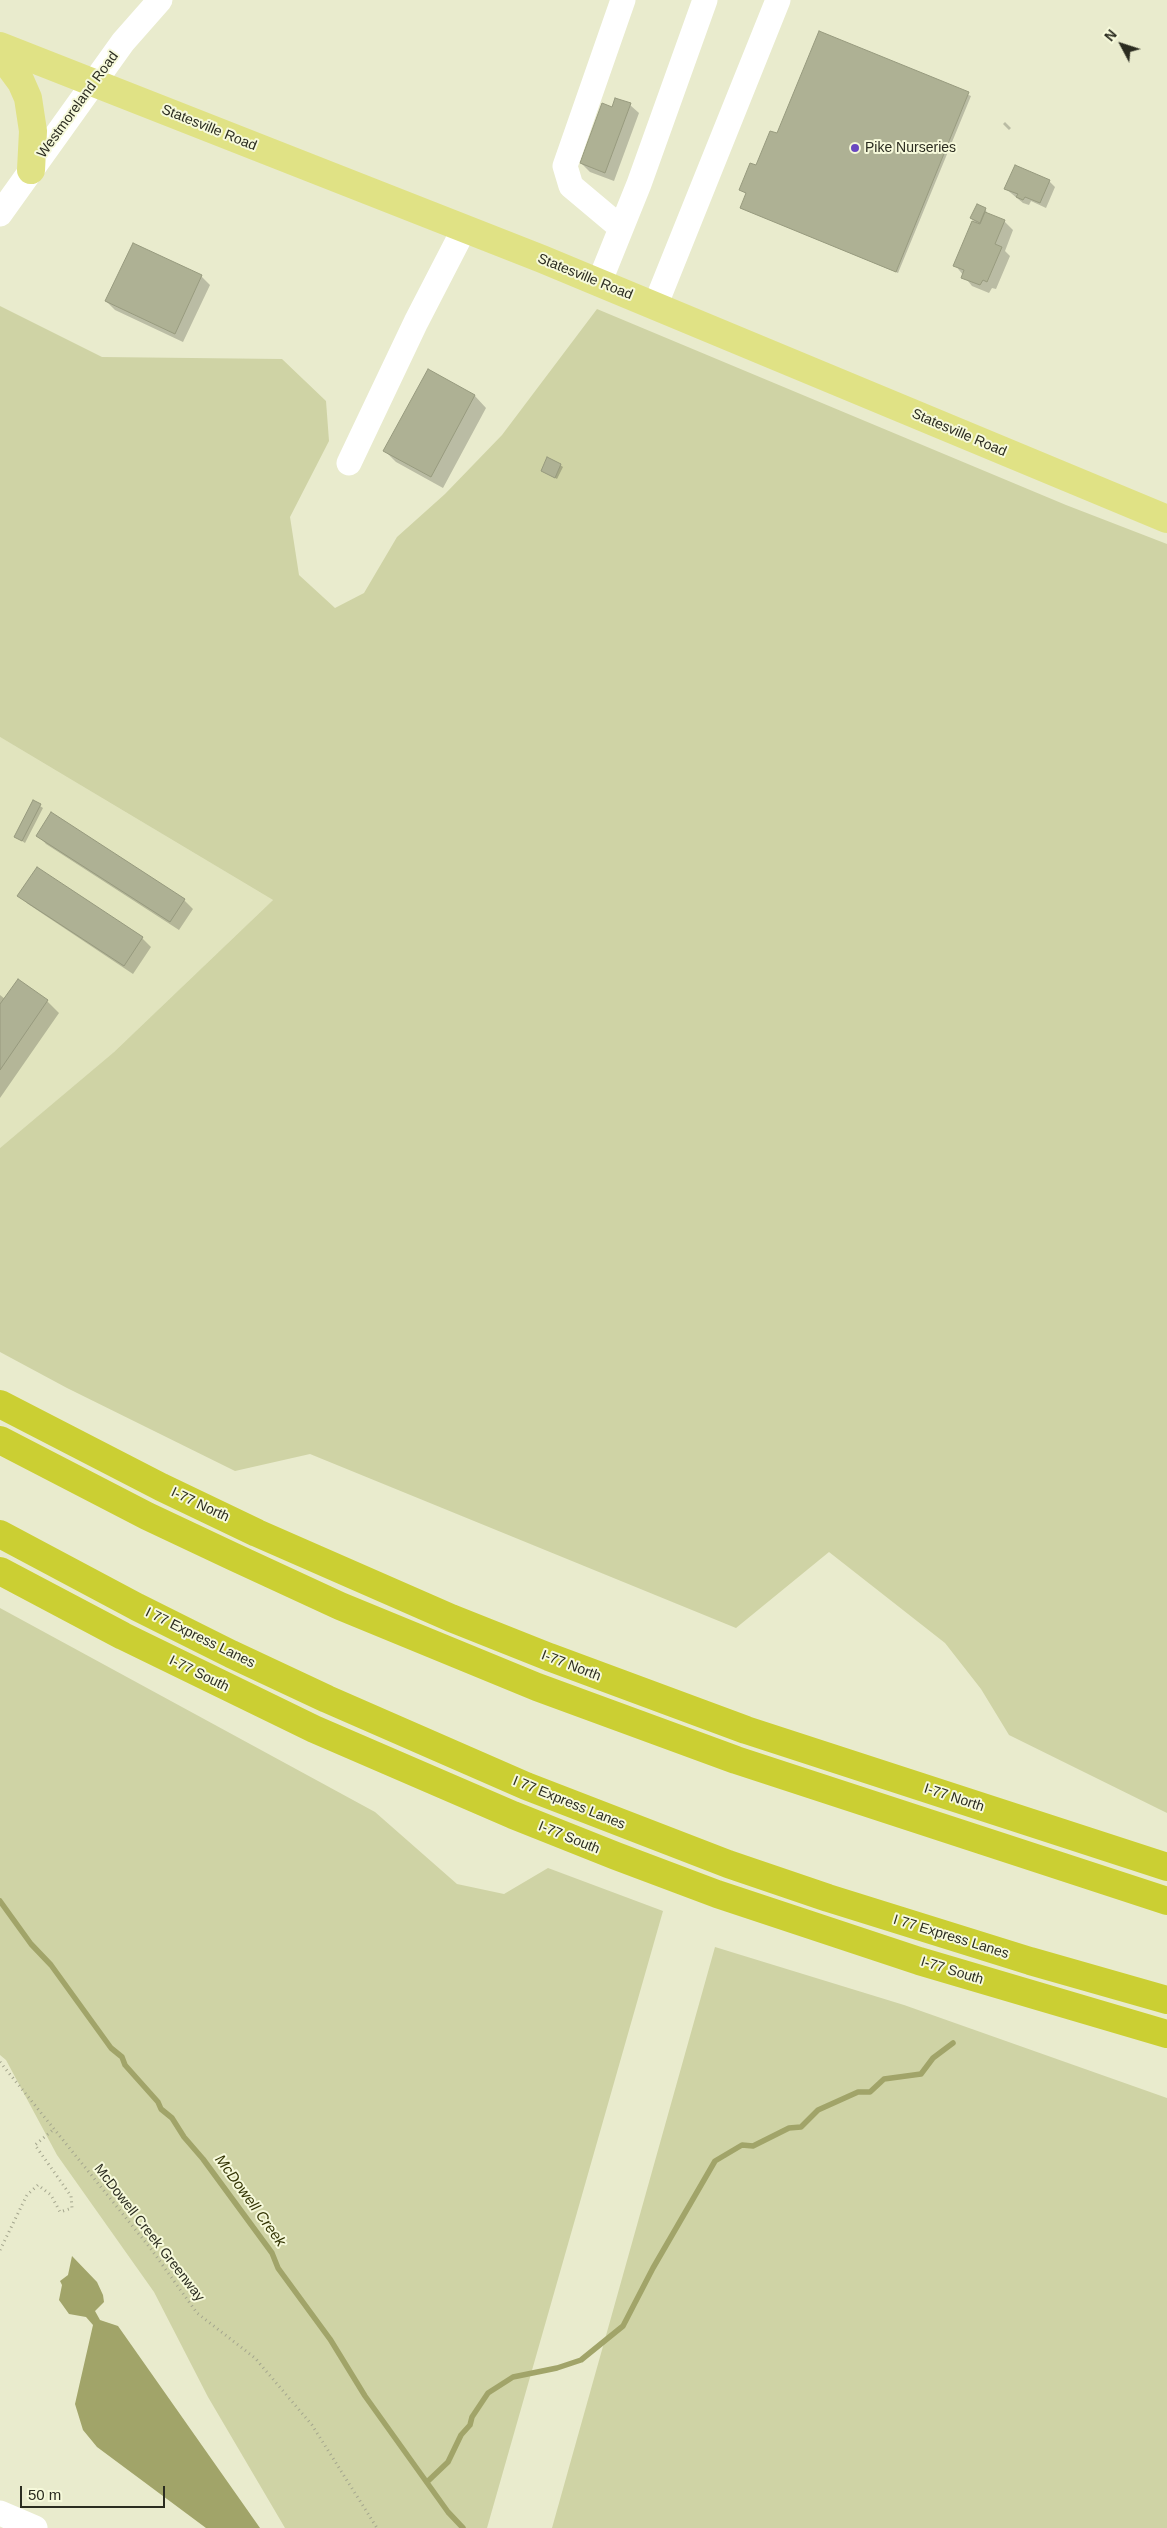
<!DOCTYPE html>
<html>
<head>
<meta charset="utf-8">
<style>
	body { margin:0 }
	#map { position:relative; width:1167px; height:2528px; overflow:hidden; background:#e9ebcd; font-family:Arial,sans-serif }
	canvas { display:block }
	.north { position:absolute; left:1097px; top:20px; width:50px; height:50px; -webkit-text-stroke:4px #f6f9da; paint-order:stroke; rotate:310deg; font-size:14px; font-weight:700; line-height:20px; text-align:center; color:#2b2c20 }
	.north::after { content:''; display:block; margin:auto; width:18px; height:22px; background:#2b2c20; clip-path:polygon(50% 0,100% 100%,50% 72%,0 100%) }
	.scale { position:absolute; left:20px; top:2486px; width:145px; height:22px; box-sizing:border-box; border:2px solid #2b2c20; border-top:0; padding-left:6px; font-size:15px; line-height:18px; white-space:nowrap; color:#2b2c20; -webkit-text-stroke:4px #f6f9da; paint-order:stroke }
</style>
</head>
<body>
<div id="map">
<canvas width="1167" height="2528"></canvas>
<div class="north">N</div>
<div class="scale">50 m</div>
</div>
<script>
const g = document.querySelector('canvas').getContext('2d');
g.lineJoin = 'round';
function fillPath(path, color) {
  g.fillStyle = color;
  g.fill(path, 'evenodd');
}
function poly(rows) {
  const path = new Path2D();
  for (const r of rows) {
    path.moveTo(r[0], r[1]);
    for (let i = 2; i < r.length; i += 2) path.lineTo(r[i], r[i + 1]);
  }
  return path;
}
function strokePath(path, color, width, dash) {
  g.strokeStyle = color;
  g.lineWidth = width;
  g.lineCap = dash ? 'butt' : 'round';
  g.setLineDash(dash || []);
  g.stroke(path);
}
function write(font, color, halo, rows, align = 'center') {
  g.font = font + ' Arial,sans-serif';
  g.lineWidth = 4;
  g.setLineDash([]);
  g.textBaseline = 'middle';
  g.strokeStyle = halo;
  g.fillStyle = color;
  for (const [text, x, y, turn = 0] of rows) {
    g.save();
    g.translate(x, y);
    g.rotate((+turn || 0) * Math.PI / 180);
    g.textAlign = isNaN(turn) ? turn : align;
    if (halo) g.strokeText(text, 0, 0);
    g.fillText(text, 0, 0);
    g.restore();
  }
}
const built = poly([
	[0,737,273,900,114,1052,0,1148]
]);
const green = poly([
	[0,306,102,357,282,359,326,401,329,441,290,517,299,575,335,608,364,593,397,537,445,494,502,435,597,309,1066,505,1167,544,1167,1813,1009,1735,981,1689,945,1643,829,1552,736,1628,310,1454,235,1471,67,1388,0,1352,0,1148,114,1052,273,900,0,737],
	[0,1608,375,1812,457,1884,504,1894,548,1868,663,1911,487,2528,285,2528,208,2397,154,2292,57,2155,6,2060,0,2055],
	[715,1947,904,2005,1167,2098,1167,2528,552,2528]
]);
const water = poly([
	[72,2256,97,2282,103,2295,104,2302,95,2311,100,2320,118,2326,260,2528,206,2528,97,2447,83,2430,75,2404,93,2325,86,2317,69,2314,59,2300,62,2285,60,2281,68,2275]
]);
const shadow = poly([
	[819,33,971,96,898,273,741,208,747,194,741,190,777,135],
	[630,105,639,113,614,181,590,172,581,163,613,108],
	[1005,122,1011,128,1009,130,1003,124],
	[1049,181,1055,187,1046,208,1031,201,1029,205,1023,203,1006,189],
	[977,206,986,210,987,214,1004,221,1013,230,1005,251,1010,256,996,289,992,288,989,293,972,286,955,265,978,225,971,218],
	[133,244,201,276,210,285,183,342,115,310,106,301],
	[428,371,475,396,486,408,443,488,396,462,384,450],
	[560,465,563,467,557,479,542,471],
	[34,802,43,808,25,843,16,837],
	[38,835,184,900,193,909,179,930,46,844],
	[19,895,142,938,151,947,133,974,28,904],
	[18,981,47,1001,59,1013,0,1098,0,995,5,999]
]);
const stream = poly([
	[0,1901,31,1944,51,1965,111,2048,122,2057,125,2065,158,2102,161,2109,172,2118,184,2137,203,2159,272,2253,278,2268,330,2339,365,2396,448,2512,463,2528],
	[427,2482,448,2462,461,2435,470,2425,472,2417,488,2393,513,2377,557,2368,581,2360,623,2326,653,2268,715,2161,742,2145,753,2146,789,2128,801,2127,818,2110,858,2092,870,2092,884,2079,921,2074,933,2058,953,2043]
]);
const building = poly([
	[819,31,969,92,896,272,740,208,746,193,739,190,750,163,756,165,770,131,777,133,819,31],
	[615,98,631,103,605,173,580,163,602,103,612,107,615,98],
	[1015,165,1050,180,1040,203,1025,197,1023,200,1016,197,1018,194,1004,189,1015,165],
	[977,204,986,208,980,223,970,218,977,204],
	[985,212,1005,220,995,244,1002,247,987,282,983,280,980,285,961,278,964,270,953,266,972,221,980,224,985,212],
	[133,243,202,275,175,334,105,301,133,243],
	[428,369,475,395,431,477,383,451,428,369],
	[547,457,561,464,555,478,541,471,547,457],
	[33,800,41,804,22,841,14,837,33,800],
	[51,812,185,899,170,922,36,836,51,812],
	[37,867,143,937,124,966,17,896,37,867],
	[18,979,48,1000,0,1070,0,1004,18,979]
]);
const path = poly([
	[0,2062,151,2249,197,2313,255,2358,312,2425,377,2528],
	[0,2250,27,2195,38,2185,51,2195,60,2212,72,2208,71,2196,35,2145,54,2129]
]);
const minor = poly([
	[0,214,123,42,160,0],
	[621,228,571,186,565,166,623,0],
	[599,283,639,184,705,0],
	[655,306,778,0],
	[349,463,416,322,464,229],
	[0,2513,35,2528]
]);
const major = poly([
	[0,46,542,259,1167,519],
	[0,54,21,82,28,98,33,131,31,170]
]);
const highway = poly([
	[0,1404,161,1487,257,1533,451,1618,549,1657,746,1730,1167,1867],
	[0,1440,147,1516,234,1557,340,1606,537,1687,736,1760,1167,1901],
	[0,1534,137,1607,231,1654,327,1699,526,1786,728,1864,828,1898,1030,1961,1167,2000],
	[0,1571,123,1636,314,1729,513,1815,616,1856,717,1894,919,1961,1167,2034]
]);
const markers = [
	[855,148,5,"#6948c0"]
];
const streetNames = [
	["Westmoreland Road",78,105,-54],
	["Statesville Road",209,128,22],
	["Statesville Road",585,277,22],
	["Statesville Road",959,433,23],
	["I-77 North",200,1505,25],
	["I 77 Express Lanes",200,1638,26],
	["I-77 North",571,1666,21],
	["I-77 South",199,1674,26],
	["I-77 North",954,1798,18],
	["I 77 Express Lanes",569,1803,22],
	["I-77 South",569,1838,22],
	["I 77 Express Lanes",951,1937,17],
	["I-77 South",952,1971,17],
	["McDowell Creek Greenway",149,2233,52]
];
const poiNames = [
	["Pike Nurseries",865,148]
];
const waterNames = [
	["McDowell Creek",250,2201,54]
];
fillPath(built, '#e1e4be');
fillPath(green, '#cfd3a5');
fillPath(water, '#a1a469');
fillPath(shadow, '#0003');
strokePath(stream, '#a1a469', 5.5);
fillPath(building, '#aeb194');
strokePath(building, '#979a7e', 1);
strokePath(path, '#a4a68e', 3, [1, 4]);
strokePath(minor, '#fff', 25);
strokePath(major, '#e0e285', 28);
strokePath(highway, '#cbcf33', 28);
for (const [x, y, r, color] of markers) {
  const dot = new Path2D();
  dot.arc(x, y, r, 0, 2 * Math.PI);
  g.fillStyle = color;
  g.fill(dot);
  strokePath(dot, '#f6f9da', 2);
}
write('14px', '#2b2c20', '#f6f9da', streetNames);
write('14px', '#2b2c20', '#f6f9da', poiNames, 'left');
write('italic 15px', '#323302', '#f6f9da', waterNames);
</script>
</body>
</html>
